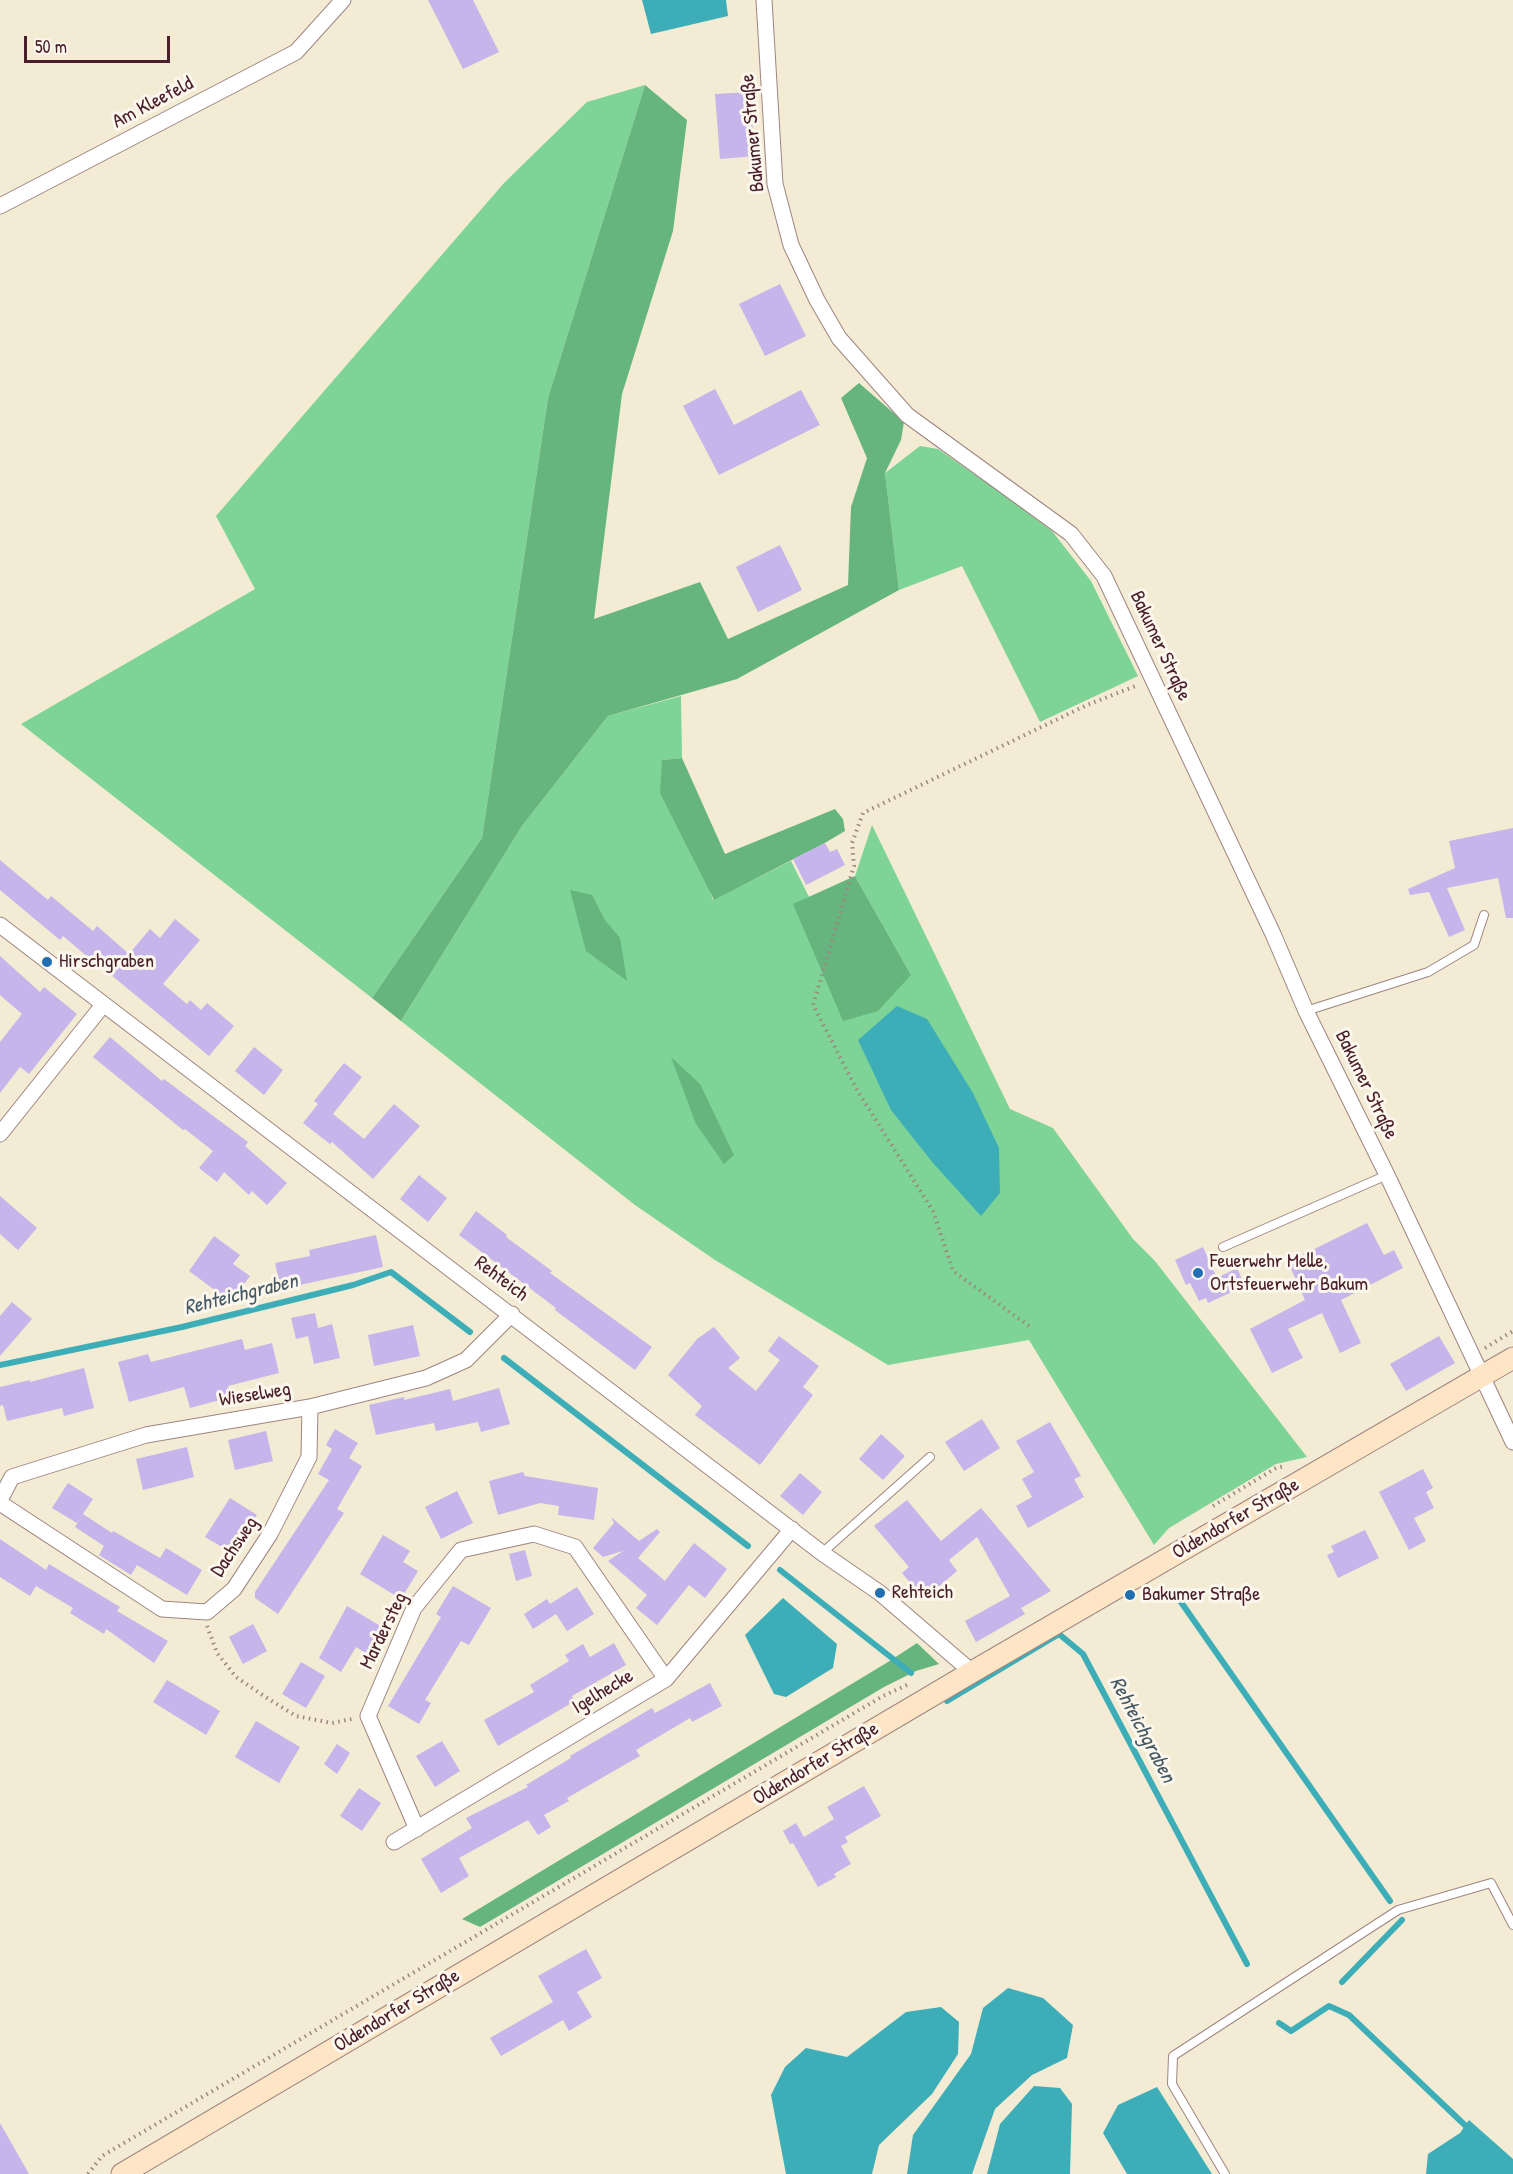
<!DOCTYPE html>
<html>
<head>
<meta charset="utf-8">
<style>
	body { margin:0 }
	#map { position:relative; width:1513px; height:2174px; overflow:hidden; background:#f3ebd4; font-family:"Patrick Hand",sans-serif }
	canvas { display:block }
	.scale { position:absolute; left:24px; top:36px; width:146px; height:27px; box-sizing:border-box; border:3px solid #4a1f2b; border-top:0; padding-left:8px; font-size:18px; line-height:21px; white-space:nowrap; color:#4a1f2b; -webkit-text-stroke:4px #fbf7ec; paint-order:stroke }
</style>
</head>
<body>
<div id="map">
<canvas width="1513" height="2174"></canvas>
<div class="scale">50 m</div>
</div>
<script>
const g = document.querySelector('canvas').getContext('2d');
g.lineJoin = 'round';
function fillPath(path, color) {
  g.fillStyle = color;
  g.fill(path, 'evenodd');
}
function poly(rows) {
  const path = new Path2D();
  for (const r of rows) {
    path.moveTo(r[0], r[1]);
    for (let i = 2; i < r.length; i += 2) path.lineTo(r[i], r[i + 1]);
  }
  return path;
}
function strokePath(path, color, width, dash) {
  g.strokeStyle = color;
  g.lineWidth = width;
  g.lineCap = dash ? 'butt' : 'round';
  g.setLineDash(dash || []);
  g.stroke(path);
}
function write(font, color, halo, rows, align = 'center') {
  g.font = font + ' "Patrick Hand",sans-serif';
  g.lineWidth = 6;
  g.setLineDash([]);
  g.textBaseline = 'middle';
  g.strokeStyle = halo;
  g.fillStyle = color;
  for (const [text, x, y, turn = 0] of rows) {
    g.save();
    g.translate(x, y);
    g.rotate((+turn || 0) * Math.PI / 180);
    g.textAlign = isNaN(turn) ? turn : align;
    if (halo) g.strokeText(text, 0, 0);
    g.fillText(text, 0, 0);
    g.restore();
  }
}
const green = poly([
	[645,85,548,398,482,838,372,998,21,724,255,589,216,516,504,183,587,102],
	[920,446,938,449,1007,497,1052,531,1091,581,1138,676,1040,722,962,566,899,590,885,473],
	[681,696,682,758,662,760,713,900,791,861,809,897,793,905,911,975,855,876,872,825,1010,1109,1053,1128,1133,1239,1155,1261,1307,1457,1276,1464,1169,1528,1154,1545,1029,1340,888,1365,715,1260,635,1205,401,1021,522,826,608,716]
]);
const forest = poly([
	[645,85,687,120,673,231,622,394,594,619,700,582,728,639,848,585,851,507,867,458,841,398,859,383,904,422,901,440,885,473,899,590,737,679,608,716,522,826,401,1021,372,998,482,838,548,398],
	[682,758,725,854,835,809,843,819,845,831,823,844,714,900,660,793,662,760],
	[855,876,911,975,878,1011,843,1021,793,904],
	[570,890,592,895,605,920,620,938,627,981,586,951],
	[671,1057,700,1084,734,1155,724,1164,696,1124],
	[917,1643,939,1664,916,1671,884,1687,480,1927,462,1919,888,1662]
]);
const water = poly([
	[642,0,726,0,728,16,651,34],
	[897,1006,927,1019,973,1093,999,1148,1000,1193,981,1216,933,1163,891,1110,858,1040],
	[783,1598,837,1644,833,1668,786,1697,774,1694,745,1635],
	[1008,1988,1043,1998,1073,2025,1067,2058,1032,2075,995,2109,972,2174,907,2174,913,2135,971,2054,983,2008],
	[941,2007,959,2022,958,2054,932,2094,879,2145,872,2174,786,2174,771,2095,785,2067,806,2048,847,2057,906,2012],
	[1034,2086,1060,2088,1072,2104,1070,2174,987,2174,1000,2124],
	[1157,2087,1212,2174,1127,2174,1103,2133,1118,2105],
	[1469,2120,1513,2159,1513,2174,1426,2174,1428,2154,1460,2133]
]);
const stream = poly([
	[504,1358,748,1546],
	[0,1365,182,1327,353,1285,391,1272,470,1332],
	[780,1570,911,1673],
	[1176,1595,1390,1901],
	[947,1701,1059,1634,1083,1654,1247,1964],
	[1342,1982,1402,1920],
	[1279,2023,1291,2031,1329,2006,1349,2015,1469,2129]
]);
const building = poly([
	[428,0,473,0,499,52,463,69],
	[750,92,755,156,720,159,715,94],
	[780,284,806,336,765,356,739,304],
	[715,389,734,425,801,390,820,425,719,475,683,406],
	[780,545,802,590,758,612,736,567],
	[1513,828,1513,918,1506,918,1498,878,1447,888,1465,930,1449,937,1429,892,1410,895,1408,889,1455,868,1449,841],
	[825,843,830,852,837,849,845,865,806,885,793,859],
	[0,860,48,900,51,896,93,931,97,926,129,954,150,929,160,938,175,919,200,940,163,984,187,1004,190,1000,201,1010,207,1003,234,1026,209,1056,110,974,109,975,63,936,60,940,0,890],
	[0,956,40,992,44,987,77,1014,29,1074,20,1067,0,1093,0,1042,22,1014,0,995],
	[110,1037,162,1081,164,1079,248,1142,245,1146,287,1183,267,1205,252,1191,249,1195,224,1172,217,1182,199,1168,213,1151,185,1129,183,1130,93,1057],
	[254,1047,283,1070,264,1095,235,1071],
	[344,1063,362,1077,333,1114,364,1139,394,1104,420,1126,373,1179,332,1142,330,1144,303,1123,318,1104,314,1101],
	[419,1175,447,1198,428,1222,400,1199],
	[0,1196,37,1228,18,1250,0,1234],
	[476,1211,507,1235,506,1237,552,1271,550,1273,652,1347,635,1370,555,1310,556,1308,459,1235],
	[1367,1223,1384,1255,1394,1250,1403,1268,1341,1300,1361,1343,1340,1353,1322,1313,1288,1329,1303,1358,1272,1373,1250,1329,1305,1300,1288,1262],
	[376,1235,383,1267,281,1289,275,1263,310,1256,309,1250],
	[214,1236,240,1255,233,1264,250,1276,231,1302,189,1271],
	[1203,1247,1217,1278,1237,1268,1245,1286,1208,1303,1206,1298,1199,1301,1190,1283,1186,1285,1175,1260],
	[12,1302,32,1319,0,1356,0,1316],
	[315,1313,318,1328,332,1324,340,1358,314,1364,308,1336,296,1339,291,1318],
	[413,1325,420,1356,374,1366,368,1335],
	[714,1327,740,1358,728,1368,756,1391,780,1360,768,1351,779,1336,819,1366,803,1387,813,1395,760,1465,695,1415,702,1406,668,1375,697,1339],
	[1439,1336,1455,1363,1406,1391,1390,1364],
	[242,1339,245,1350,272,1343,279,1373,228,1386,231,1397,190,1408,184,1387,129,1402,118,1362,148,1354,151,1362],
	[84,1368,94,1408,64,1416,62,1408,7,1421,3,1405,0,1406,0,1387,30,1380,30,1382],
	[499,1388,510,1424,481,1432,478,1422,436,1431,434,1423,376,1435,369,1405,404,1397,404,1400,450,1389,453,1401],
	[982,1419,1000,1448,964,1471,945,1442],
	[1050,1422,1081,1476,1074,1479,1084,1497,1028,1528,1016,1506,1032,1497,1022,1479,1034,1472,1016,1441],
	[335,1429,358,1443,349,1458,362,1466,337,1509,344,1513,278,1614,255,1598,255,1592,329,1480,318,1474,332,1449,326,1445],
	[266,1431,273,1461,235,1470,228,1440],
	[881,1434,905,1456,883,1480,859,1459],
	[187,1447,194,1477,143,1490,136,1459],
	[1423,1469,1433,1488,1426,1492,1434,1508,1414,1518,1426,1541,1409,1550,1379,1492],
	[523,1472,525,1476,598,1488,594,1520,558,1515,559,1506,540,1503,498,1515,489,1481],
	[800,1473,822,1492,803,1515,780,1496],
	[68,1483,93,1499,77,1523,52,1508],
	[457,1491,473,1523,441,1539,425,1507],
	[230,1498,257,1515,240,1542,236,1540,229,1551,205,1537],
	[907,1500,941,1541,981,1508,1051,1591,1021,1608,1025,1614,976,1642,965,1621,1010,1596,977,1537,949,1560,957,1571,924,1599,902,1573,909,1567,874,1526],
	[83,1514,112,1533,113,1531,160,1558,166,1548,202,1570,187,1595,137,1565,131,1575,99,1555,104,1546,75,1527],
	[611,1517,639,1541,657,1529,660,1532,638,1558,665,1581,694,1543,727,1569,705,1598,689,1585,657,1625,636,1608,647,1595,608,1561,623,1551,603,1557,593,1548,614,1523],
	[1365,1530,1379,1558,1338,1578,1327,1555,1334,1552,1331,1546],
	[383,1535,410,1551,403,1562,418,1571,401,1599,360,1574],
	[0,1539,46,1570,49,1564,120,1607,117,1611,168,1641,154,1663,106,1629,104,1634,70,1613,73,1608,36,1586,30,1596,0,1577],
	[525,1550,532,1576,516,1581,509,1554],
	[453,1586,491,1608,469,1645,461,1641,425,1700,431,1703,419,1724,388,1706,441,1617,436,1614],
	[577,1587,594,1614,567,1631,556,1614,533,1629,524,1614,547,1599,550,1604],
	[347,1606,382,1627,367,1654,356,1647,341,1672,319,1658],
	[253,1624,267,1651,243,1664,229,1637],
	[614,1643,626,1665,572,1696,575,1701,498,1746,484,1720,534,1692,530,1685,569,1661,565,1655,583,1644,590,1657],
	[301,1662,325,1676,306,1708,282,1694],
	[167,1680,220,1711,206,1735,153,1702],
	[710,1683,722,1706,692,1722,690,1718,636,1750,640,1756,567,1798,569,1801,544,1815,551,1827,538,1835,528,1820,459,1858,469,1876,441,1893,421,1859,472,1828,466,1818,528,1787,526,1785,571,1758,570,1756,652,1708,655,1713],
	[256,1721,300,1747,279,1783,235,1757],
	[442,1741,460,1771,435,1787,416,1756],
	[337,1744,350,1753,337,1774,324,1764],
	[864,1786,881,1816,845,1837,848,1842,841,1846,851,1864,834,1874,836,1877,818,1887,793,1843,790,1844,783,1831,796,1823,804,1837,834,1819,827,1807],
	[359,1788,381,1803,362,1831,340,1816],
	[586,1949,602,1978,577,1992,592,2017,569,2031,563,2020,501,2056,490,2038,553,2002,538,1976],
	[0,2123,29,2174,0,2174]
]);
const path = poly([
	[1029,1326,953,1271,933,1211,857,1090,813,1005,854,866,852,843,863,813,1087,705,1138,685],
	[1485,1348,1513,1331],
	[1213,1506,1276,1468,1285,1466],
	[207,1626,217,1653,236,1677,267,1698,296,1716,332,1723,352,1719],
	[88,2174,102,2156,883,1696,907,1685]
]);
const service = poly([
	[1306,1011,1428,972,1474,945,1484,915],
	[1223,1247,1387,1175],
	[822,1553,930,1457],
	[1225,2174,1172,2084,1173,2056,1398,1910,1491,1883,1513,1925]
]);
const minor = poly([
	[764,0,775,184,791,245,817,300,839,338,907,415,1071,534,1104,576,1273,934,1306,1011,1387,1175,1513,1442],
	[0,206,296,52,343,0],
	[0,925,822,1553,880,1593,972,1672],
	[0,1134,103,1005],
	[0,1500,12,1477,146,1435,310,1407,426,1378,466,1360,512,1314],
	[0,1503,162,1609,207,1612,234,1589,270,1534,309,1457,310,1407],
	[417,1829,368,1716,414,1608,461,1550,534,1534,575,1547,666,1679],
	[394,1842,666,1679,792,1529]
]);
const secondary = poly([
	[122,2174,972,1672,1513,1358]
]);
const markers = [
	[47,962,6,"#1f6fb2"],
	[1198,1273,6,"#1f6fb2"],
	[880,1593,6,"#1f6fb2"],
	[1130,1595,6,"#1f6fb2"]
];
const streetNames = [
	["Am Kleefeld",153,103,-28],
	["Bakumer Straße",753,133,-95],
	["Bakumer Straße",1160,646,65],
	["Bakumer Straße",1366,1085,64],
	["Rehteich",501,1279,37],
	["Wieselweg",255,1395,-9],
	["Oldendorfer Straße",1236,1519,-30],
	["Dachsweg",235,1547,-56],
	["Mardersteg",384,1631,-64],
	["Igelhecke",603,1692,-31],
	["Oldendorfer Straße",816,1764,-31],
	["Oldendorfer Straße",397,2011,-31]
];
const poiNames = [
	["Hirschgraben",59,962],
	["Feuerwehr Melle,",1210,1262],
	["Ortsfeuerwehr Bakum",1210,1285],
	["Rehteich",892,1593],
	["Bakumer Straße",1142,1595]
];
const waterNames = [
	["Rehteichgraben",241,1295,-14],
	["Rehteichgraben",1142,1730,62]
];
fillPath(green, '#7ed396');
fillPath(forest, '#66b57f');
fillPath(water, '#3daeb7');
strokePath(stream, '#3daeb7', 6);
fillPath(building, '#c5b5ea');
strokePath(service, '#9e8580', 10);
strokePath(minor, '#9e8580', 17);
strokePath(secondary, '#9e8580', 23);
strokePath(path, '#9e8580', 4, [1.5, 4.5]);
strokePath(service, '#fff', 8);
strokePath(minor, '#fff', 15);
strokePath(secondary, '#fde5c5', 21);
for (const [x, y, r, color] of markers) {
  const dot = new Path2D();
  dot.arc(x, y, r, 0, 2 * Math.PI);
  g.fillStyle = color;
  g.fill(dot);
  strokePath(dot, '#fbf7ec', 2);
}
write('20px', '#4a1f2b', '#fbf7ec', streetNames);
write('20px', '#4a1f2b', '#fbf7ec', poiNames, 'left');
write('italic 21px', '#455863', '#fbf7ec', waterNames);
</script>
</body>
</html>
